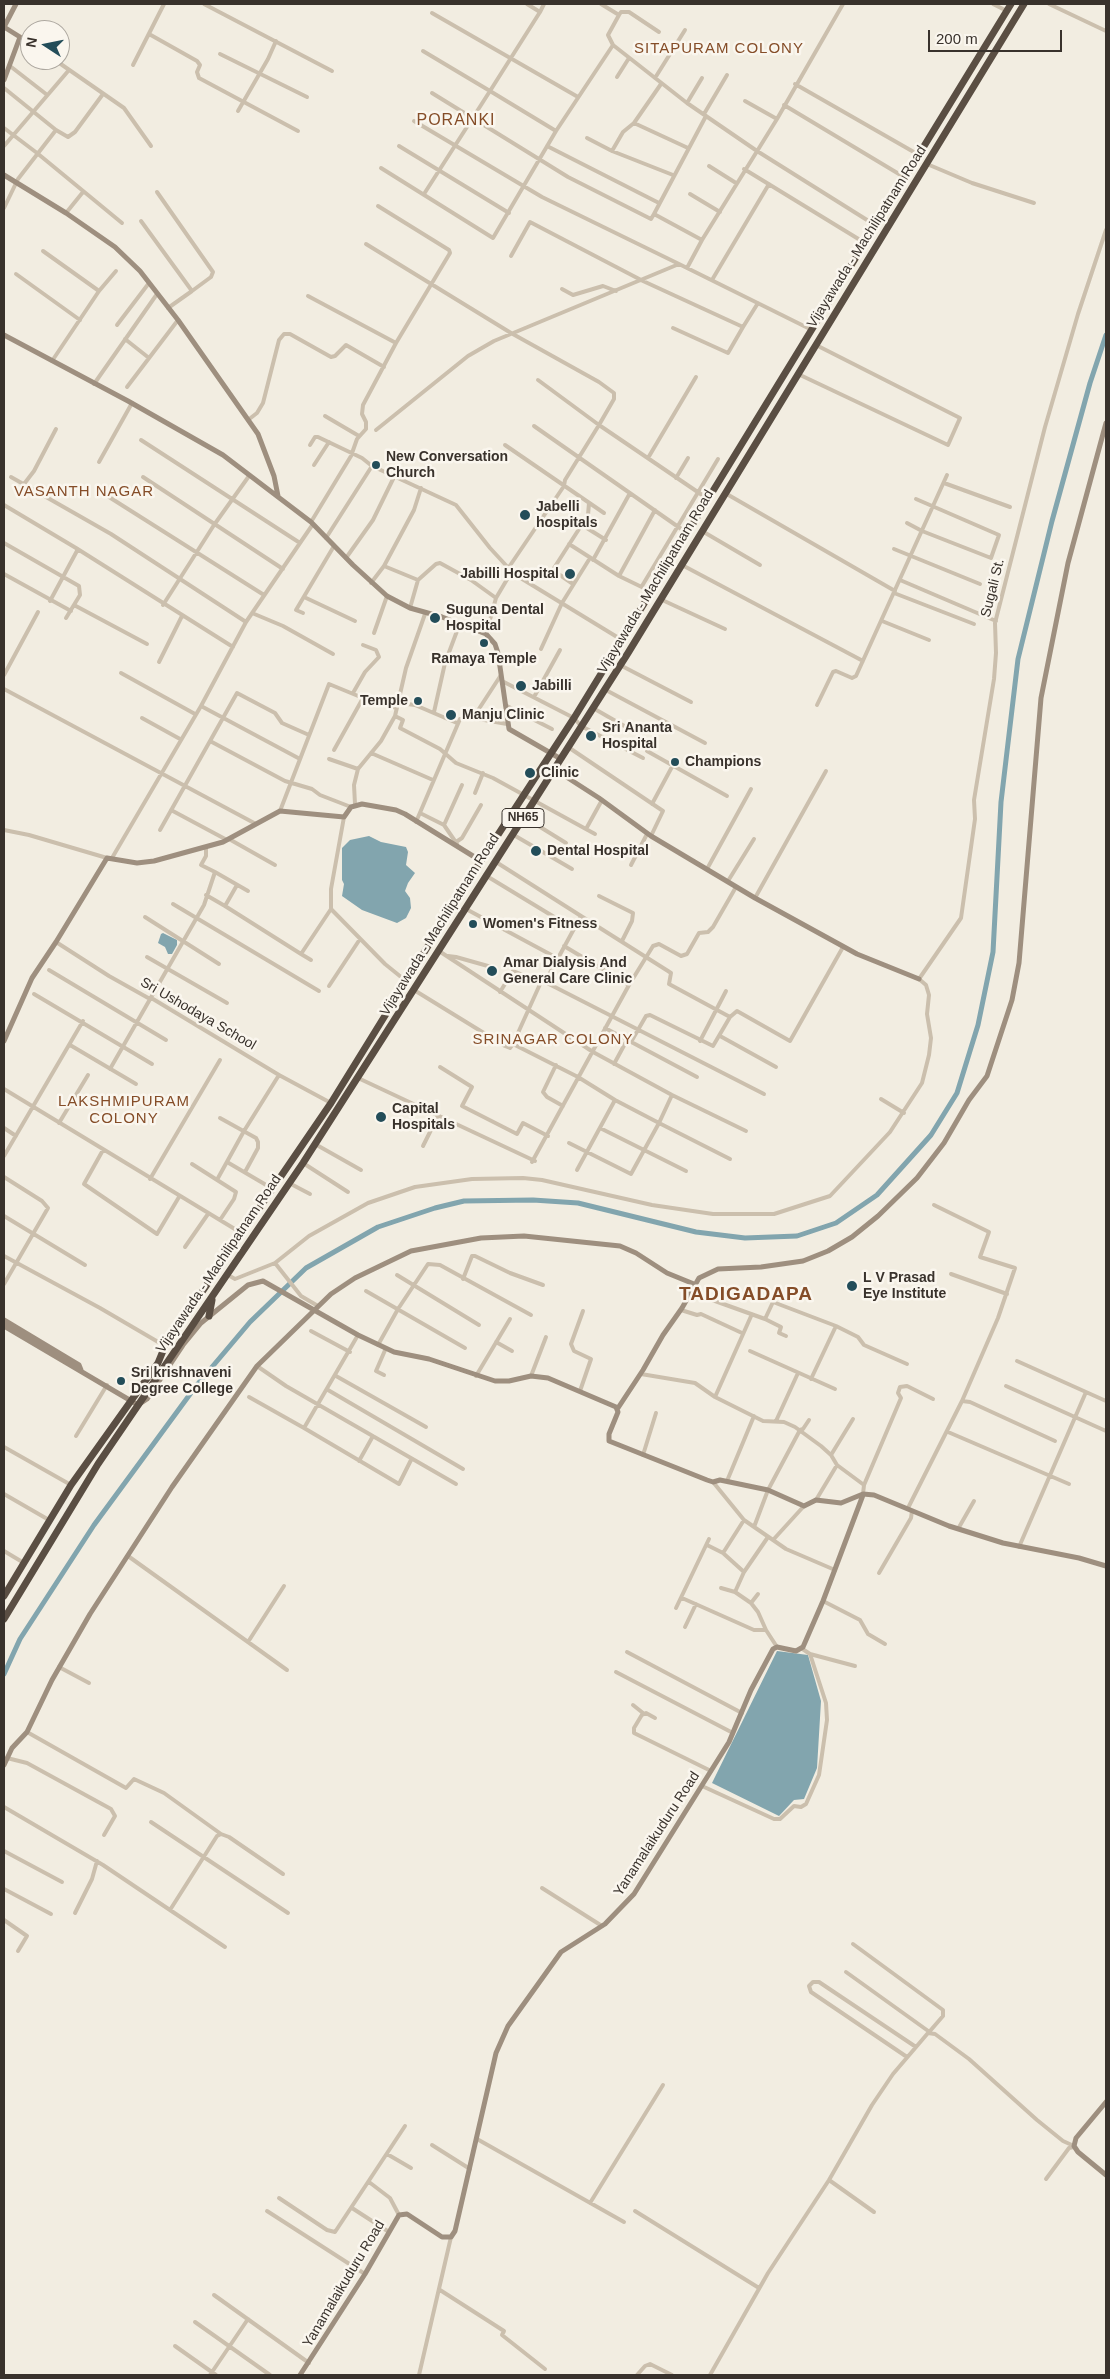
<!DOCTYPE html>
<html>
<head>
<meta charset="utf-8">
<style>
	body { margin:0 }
	#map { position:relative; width:1110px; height:2379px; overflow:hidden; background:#f2ede1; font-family:Helvetica,sans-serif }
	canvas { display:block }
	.frame { position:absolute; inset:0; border:5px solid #39322c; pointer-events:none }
	.north { position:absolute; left:20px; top:20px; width:50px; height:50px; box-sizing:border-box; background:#faf6ee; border:1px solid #ada8a0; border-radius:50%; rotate:281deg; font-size:14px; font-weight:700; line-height:20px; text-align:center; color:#39322c }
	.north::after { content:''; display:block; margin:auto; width:18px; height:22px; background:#234d59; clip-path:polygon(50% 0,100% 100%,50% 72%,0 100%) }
	.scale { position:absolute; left:928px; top:30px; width:134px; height:22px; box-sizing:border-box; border:2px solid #39322c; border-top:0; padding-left:6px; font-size:15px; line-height:18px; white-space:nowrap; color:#39322c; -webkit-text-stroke:4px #faf6ee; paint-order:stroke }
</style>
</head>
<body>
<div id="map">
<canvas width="1110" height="2379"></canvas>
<div class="frame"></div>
<div class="north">N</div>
<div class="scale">200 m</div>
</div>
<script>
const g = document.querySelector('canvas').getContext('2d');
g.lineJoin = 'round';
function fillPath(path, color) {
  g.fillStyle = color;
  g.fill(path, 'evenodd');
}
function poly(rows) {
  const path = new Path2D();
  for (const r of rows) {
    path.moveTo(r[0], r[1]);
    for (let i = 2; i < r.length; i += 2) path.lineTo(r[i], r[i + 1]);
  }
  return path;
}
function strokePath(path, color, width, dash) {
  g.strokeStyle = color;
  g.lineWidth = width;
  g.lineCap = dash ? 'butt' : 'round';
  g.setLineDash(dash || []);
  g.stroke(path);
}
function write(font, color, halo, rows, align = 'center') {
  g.font = font + ' Helvetica,sans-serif';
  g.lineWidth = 5;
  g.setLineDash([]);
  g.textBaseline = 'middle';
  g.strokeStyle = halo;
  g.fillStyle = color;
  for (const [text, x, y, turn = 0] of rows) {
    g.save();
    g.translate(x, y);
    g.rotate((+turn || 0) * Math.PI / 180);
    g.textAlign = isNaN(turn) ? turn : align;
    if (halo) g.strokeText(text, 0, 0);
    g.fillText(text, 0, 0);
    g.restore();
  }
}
const water = poly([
	[369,836,381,842,406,847,408,852,406,865,415,873,408,883,405,891,410,898,411,908,406,918,397,923,362,910,342,896,344,884,342,880,342,848,350,840],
	[163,933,177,940,177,945,172,954,168,954,165,947,158,943,161,934],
	[777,1651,808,1655,821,1701,817,1768,804,1799,794,1800,779,1816,712,1783]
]);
const canal = poly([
	[4,1674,20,1639,94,1525,196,1386,250,1322,306,1268,378,1227,435,1208,464,1201,533,1200,578,1203,696,1232,745,1238,797,1236,836,1223,877,1195,931,1135,957,1093,978,1025,993,952,1001,802,1018,659,1052,521,1090,383,1106,335]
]);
const street = poly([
	[204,4,332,71],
	[527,4,540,12,490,91,556,131],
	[601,4,619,15,608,35,613,45,687,103,757,151,875,225],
	[993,4,1007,11],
	[1049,4,1106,31],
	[540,12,544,4],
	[432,13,578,97],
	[619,15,621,12,629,12,659,32],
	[149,34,197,61,200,65,197,72,199,78,298,131],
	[20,37,30,43],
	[423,51,490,91,424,194],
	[220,54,307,97],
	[55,60,124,108,151,146],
	[133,65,164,4],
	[10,66,46,94],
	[617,77,629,58],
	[655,78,685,30],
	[795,84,919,155],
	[4,88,56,130,68,137,75,132,103,94],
	[432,93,568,177,651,219,654,214,702,240,687,268],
	[745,101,777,119],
	[687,103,702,78],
	[784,105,904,177],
	[238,111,268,59,276,41],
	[704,114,727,75],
	[414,121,542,197,679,264],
	[634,123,661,84],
	[4,128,37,153,122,223],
	[587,138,612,151,673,175],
	[4,146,69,70],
	[399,146,509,213],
	[547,146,659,203],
	[612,151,623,132,634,123,688,148],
	[927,164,972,183,1034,203],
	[709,166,736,183],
	[381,168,493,238,556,131,613,45],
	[744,169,865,243],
	[157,192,213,272,211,277,192,291],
	[690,194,720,212],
	[4,208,18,179,56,130],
	[66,213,83,192],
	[654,214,706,116],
	[141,221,192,291,168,308],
	[702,240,777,119,843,4],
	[366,244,511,333,599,382,614,393,614,399,599,425,538,380],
	[43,251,99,291],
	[511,256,530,222,643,281,743,327,758,303],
	[16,274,80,320],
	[712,280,769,184],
	[562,289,573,295,603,286,616,291],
	[308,296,396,343],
	[117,325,149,283],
	[673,328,728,353,743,327],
	[125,339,149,358],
	[52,361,99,291,116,271],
	[798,374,948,445,960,418,816,345],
	[94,384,157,294],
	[127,387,178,320],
	[325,416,359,436],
	[248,420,257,413,263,403,279,340,284,334,290,334,331,357,335,356,346,345,384,367],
	[534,426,687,533],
	[376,430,468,356,494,341,679,264,812,330],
	[141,440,300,543],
	[310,445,315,437,318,437,362,458,372,466],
	[505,445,604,513],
	[648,458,696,377],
	[99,462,132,403],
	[314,465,329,442],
	[11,477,111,534,246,622],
	[143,477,283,569],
	[676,478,688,458],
	[944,483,1010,507],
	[24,484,34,471,56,429],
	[725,493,895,591],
	[109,497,264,595],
	[4,505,76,548,233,647],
	[311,522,351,456,357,439,366,429,366,422,362,414,363,405,396,343,450,253,449,250,378,206],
	[907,523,922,531,991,558,999,535,916,499],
	[582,525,606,540],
	[702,531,760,565],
	[326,538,372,466,456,505,490,548,514,574,622,640],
	[4,543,79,586,80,595,66,618],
	[569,544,619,576,652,592],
	[894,549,980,584],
	[346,558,373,520,395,475],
	[593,560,630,493],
	[682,565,863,661],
	[384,566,418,580],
	[509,567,564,486,565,480,599,425,708,499],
	[4,574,71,611],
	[619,576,655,510],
	[900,580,996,621],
	[371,583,384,566,414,510,421,488],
	[573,584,557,573,554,568,588,515,589,503],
	[642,586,718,459],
	[894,593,974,624],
	[304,597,355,621],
	[660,599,725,629],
	[50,601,78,549],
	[74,605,147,644],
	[163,605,214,525,249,476],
	[410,608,418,580,436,564,440,563,471,580,496,598],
	[252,613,283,626,333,654],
	[303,613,296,610,334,546],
	[882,621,929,640],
	[374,633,387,596],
	[486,634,496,598,512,571],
	[541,649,562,603,590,558],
	[159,662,182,616],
	[620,665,691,702],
	[121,673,195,714],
	[4,675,38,612],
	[502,681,574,718,581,726,643,758],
	[4,689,256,824],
	[604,689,705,743],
	[353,693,365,672,379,657,376,650,363,645],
	[534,697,560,650],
	[399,703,415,705,457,723],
	[505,705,552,729],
	[817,705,833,672,836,671,852,678,856,676,947,475],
	[201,706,300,759],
	[593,708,626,727],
	[434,712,445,663,460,623],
	[395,716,403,720,400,728,440,749,456,763,493,778,595,834],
	[142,718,180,739],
	[473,718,501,675],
	[210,741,285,781,312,789,320,795,351,807],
	[568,747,663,811,651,836],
	[334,750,363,698],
	[647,751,727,796],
	[371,753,433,780],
	[329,759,358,769],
	[475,793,483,773],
	[355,804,354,785,358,769,381,741,395,716,406,668,425,614],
	[652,804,673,765],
	[171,810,227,840],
	[280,811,329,684,363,698,397,708],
	[420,813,444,825,462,785],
	[344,817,331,889,331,909,385,964,406,981],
	[524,817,566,843],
	[416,822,460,719,473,718,507,724],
	[444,825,457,844],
	[586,829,602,800],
	[4,830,29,835,107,858],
	[160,830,237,693,275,713,282,723,309,735],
	[512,834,572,869],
	[229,839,275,865],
	[456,842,462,838,481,805],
	[112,858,201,706,246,622,313,524],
	[631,865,647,834],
	[707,869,751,789],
	[215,872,248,891],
	[485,875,574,929],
	[728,881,754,839],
	[237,885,225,906,301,954],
	[206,895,225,906],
	[599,896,633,913,632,921,622,941],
	[755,898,826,771],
	[173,904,319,991],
	[466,909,557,958],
	[581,916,668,971,671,973,669,984,730,1017],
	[145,917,219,964],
	[56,942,109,976,150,999,153,999,279,1075,331,1103],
	[564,946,629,985],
	[439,951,593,1052,672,1095,746,1131],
	[448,956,456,957,495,968],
	[147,957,227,1003],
	[311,960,301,954,331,909],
	[49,970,166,1040],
	[545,982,764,1094],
	[329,986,360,939],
	[414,990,505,1046,510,1048,513,1044,541,982,545,982,581,916,496,862],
	[500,992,513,971,541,982],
	[34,994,152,1064],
	[605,1028,697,1077],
	[720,1036,776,1067],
	[700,1041,726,991],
	[631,1042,646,1016,650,1015,713,1046,730,1017,737,1011,790,1041,843,947],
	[513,1044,578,1077,615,1100,659,1123,672,1095],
	[70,1045,136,1084],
	[614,1064,627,1040],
	[556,1065,543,1092,547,1097,563,1106],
	[440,1067,472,1087,462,1106,517,1134,523,1123,548,1136],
	[110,1069,204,905,215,872,201,865,206,856,206,848],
	[358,1078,535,1161],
	[4,1089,243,1234],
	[881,1099,904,1113],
	[220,1118,256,1138,258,1142,258,1148,245,1172],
	[59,1123,88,1075],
	[4,1128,16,1136],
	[600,1128,686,1171],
	[569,1143,631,1174,659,1123,730,1159],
	[315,1144,361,1170],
	[423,1146,438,1116],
	[103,1150,84,1184,157,1234,179,1197],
	[4,1156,83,1021],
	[227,1162,273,1189],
	[532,1162,629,985,653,946,659,944,681,956,687,954,699,933,708,932,713,927,736,887],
	[303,1163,348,1192],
	[192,1164,236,1192,234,1199,220,1220],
	[577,1170,615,1100],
	[4,1177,42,1201,48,1208,4,1284],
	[218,1178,244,1131,279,1075],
	[150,1179,220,1060],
	[289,1183,310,1194],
	[934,1205,989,1232,980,1257,1015,1268,998,1318,962,1401],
	[4,1216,85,1265],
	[185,1247,208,1214],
	[4,1256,100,1308,165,1346],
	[275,1263,301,1296,318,1306],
	[951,1274,1007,1294],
	[228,1275,235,1279,275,1263,309,1236,368,1203,415,1187,472,1179,523,1178,542,1180,652,1205,713,1214,774,1214,830,1196,890,1132,922,1083,929,1055,931,1038,927,1014,929,995,926,985,919,979,961,918,975,819,974,800,994,679,996,653,995,623,1045,427,1078,314,1106,230],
	[397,1275,479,1325],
	[463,1279,472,1256,475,1256,510,1273,543,1285],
	[366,1291,465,1348],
	[690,1292,765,1319,781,1327,779,1333,786,1336],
	[681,1310,697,1315,701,1314,742,1333],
	[765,1319,773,1302,836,1326,858,1337,864,1345,907,1364],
	[311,1331,350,1352],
	[358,1335,304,1428,399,1484,411,1460],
	[496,1342,512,1351],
	[378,1345,398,1309,428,1264,440,1265,531,1315],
	[750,1351,835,1389],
	[1017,1361,1106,1401],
	[257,1366,286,1386,456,1484],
	[641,1374,695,1383,715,1397,763,1421,784,1422,795,1427,821,1446,831,1455,837,1465,864,1485],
	[384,1375,376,1371,386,1348],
	[336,1376,426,1427],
	[476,1376,510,1319],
	[531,1376,546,1337],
	[811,1379,836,1326],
	[1006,1386,1106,1431],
	[328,1390,463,1469],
	[580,1391,591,1359,574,1351,571,1344,583,1311],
	[249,1397,304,1428],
	[715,1397,752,1314],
	[776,1421,798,1373],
	[948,1432,1069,1484],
	[76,1436,107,1385],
	[4,1447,71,1485],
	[643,1455,656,1413],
	[831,1455,853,1419],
	[359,1461,373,1436],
	[727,1481,754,1416],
	[713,1482,744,1520,773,1540,804,1506],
	[4,1494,49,1520],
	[863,1494,864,1485,901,1398,898,1393,900,1387,907,1386,933,1399],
	[816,1500,837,1465],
	[908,1508,962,1401,970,1402,1055,1441],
	[754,1527,768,1490,800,1430,803,1429,809,1420],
	[958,1529,974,1501],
	[773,1540,786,1549,835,1570],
	[707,1545,723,1553,744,1572],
	[1019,1547,1086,1392],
	[4,1551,24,1563],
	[723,1553,744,1520],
	[128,1556,287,1670],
	[879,1573,911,1518,912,1511],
	[721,1588,735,1592,751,1603,758,1612,766,1630,777,1647],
	[735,1592,744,1572,768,1537],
	[682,1598,754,1630,766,1630],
	[823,1601,860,1620,868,1634,885,1644],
	[751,1603,758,1594],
	[676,1608,709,1539],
	[685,1627,696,1604],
	[248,1642,284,1586],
	[627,1652,742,1713],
	[810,1654,855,1666],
	[59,1667,89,1683],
	[616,1672,733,1733],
	[633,1705,643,1713,634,1728,634,1733,711,1771],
	[642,1715,646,1713,655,1718],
	[27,1732,126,1788,134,1779,164,1793,221,1834],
	[7,1758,27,1763,111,1809,115,1816,104,1835],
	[702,1786,774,1819,780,1819,794,1806,801,1807,806,1804,819,1775,827,1720,826,1703,810,1654,801,1648],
	[4,1807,103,1865,225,1947],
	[151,1822,288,1913],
	[4,1851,62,1882],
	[542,1888,602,1926],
	[4,1889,51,1914],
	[170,1910,217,1836,221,1834,229,1837,283,1874],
	[75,1913,92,1879,97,1861],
	[4,1920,27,1936,18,1951],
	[853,1944,943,2010,943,2016,930,2031],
	[846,1972,931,2033],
	[907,2057,811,1992,809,1986,813,1982,819,1982,916,2047],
	[477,2139,624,2222],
	[432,2145,470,2169],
	[387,2154,411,2168],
	[1046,2179,1069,2148,1074,2147],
	[829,2180,874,2212],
	[369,2182,390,2198,399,2215],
	[279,2198,327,2230,335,2232,405,2126],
	[590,2203,663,2085],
	[352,2208,389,2232],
	[267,2211,365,2274],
	[635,2211,759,2288],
	[440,2290,504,2331,502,2335,545,2369],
	[214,2295,309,2363],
	[195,2322,270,2375],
	[175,2346,216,2375],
	[210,2375,248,2319],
	[419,2375,451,2237],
	[637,2375,645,2366,650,2364,672,2375],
	[710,2375,768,2273,829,2180,872,2105,893,2074,928,2033,935,2034,969,2059,1037,2120,1063,2141,1074,2146]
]);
const secondary = poly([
	[4,80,20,37,4,27,16,4],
	[4,175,66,213,115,247,140,271,178,320,258,434,274,476,278,496],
	[4,335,128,401,223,455,311,522,353,565,387,596,410,608,442,617,486,634,495,644,498,653,509,729,561,759],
	[554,769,599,798,651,836,755,898,857,954,919,979],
	[4,1041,32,978,56,942,107,858,137,863,154,861,223,842,280,811,344,817,351,807,362,804,396,810,405,814,481,861],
	[4,1320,79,1365,81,1370],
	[4,1326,138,1405,147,1399,183,1345,201,1323,248,1285,263,1281,358,1335,394,1352,429,1359,495,1381,509,1381,531,1376,548,1378,616,1407,618,1412,609,1434,609,1441,707,1480,713,1482,720,1480,768,1490,804,1506,816,1500,841,1503,863,1494,874,1495,949,1526,1003,1543,1079,1558,1106,1566],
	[618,1408,643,1370,663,1335,682,1308,699,1278,718,1269,761,1267,803,1261,828,1251,852,1237,878,1216,917,1178,944,1143,969,1100,987,1076,1012,1000,1019,963,1041,698,1068,563,1106,423],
	[4,1765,12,1748,27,1732,52,1680,90,1614,172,1487,257,1366,331,1294,355,1278,411,1251,481,1238,524,1236,620,1246,636,1253,667,1273,694,1284],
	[1106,2102,1076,2138,1074,2146,1078,2152,1106,2175],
	[300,2375,365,2274,399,2215,407,2214,442,2237,451,2237,455,2231,496,2053,508,2026,561,1952,605,1924,634,1894,729,1742,751,1690,773,1649,777,1647,796,1651,803,1647,823,1601,863,1495]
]);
const highway = poly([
	[209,1316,212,1300],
	[4,1596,71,1485,158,1363,165,1346,331,1103,475,870,574,718,1011,4],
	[4,1619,98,1464,303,1163,534,801,628,653,1024,4]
]);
const markers = [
	[376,465,5,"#234d59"],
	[525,515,6,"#234d59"],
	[570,574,6,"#234d59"],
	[435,618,6,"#234d59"],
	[484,643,5,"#234d59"],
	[521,686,6,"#234d59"],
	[418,701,5,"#234d59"],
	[451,715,6,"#234d59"],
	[591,736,6,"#234d59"],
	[675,762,5,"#234d59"],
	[530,773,6,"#234d59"],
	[536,851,6,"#234d59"],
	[473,924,5,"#234d59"],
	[492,971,6,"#234d59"],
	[381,1117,6,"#234d59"],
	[852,1286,6,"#234d59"],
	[121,1381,5,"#234d59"]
];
const shields = [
	[523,818,42]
];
const shieldNames = [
	["NH65",523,818]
];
const streetNames = [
	["Vijayawada - Machilipatnam Road",867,237,-58],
	["Vijayawada - Machilipatnam Road",656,582,-59],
	["Sugali St.",993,588,-76],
	["Vijayawada - Machilipatnam Road",440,925,-58],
	["Sri Ushodaya School",198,1014,30],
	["Vijayawada - Machilipatnam Road",219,1264,-56],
	["Yanamalaikuduru Road",657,1834,-57],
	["Yanamalaikuduru Road",344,2284,-59]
];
const poiNames = [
	["New Conversation",386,457],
	["Church",386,473],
	["Jabelli",536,507],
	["hospitals",536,523],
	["Jabilli Hospital",559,574,"right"],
	["Suguna Dental",446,610],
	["Hospital",446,626],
	["Ramaya Temple",484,659,"center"],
	["Jabilli",532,686],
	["Temple",408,701,"right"],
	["Manju Clinic",462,715],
	["Sri Ananta",602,728],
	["Hospital",602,744],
	["Champions",685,762],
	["Clinic",541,773],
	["Dental Hospital",547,851],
	["Women's Fitness",483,924],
	["Amar Dialysis And",503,963],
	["General Care Clinic",503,979],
	["Capital",392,1109],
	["Hospitals",392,1125],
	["L V Prasad",863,1278],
	["Eye Institute",863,1294],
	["Sri krishnaveni",131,1373],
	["Degree College",131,1389]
];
const neighbourhoodNames = [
	["SITAPURAM COLONY",719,49],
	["VASANTH NAGAR",84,492],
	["SRINAGAR COLONY",553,1040],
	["LAKSHMIPURAM",124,1102],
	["COLONY",124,1119]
];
const quarterNames = [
	["PORANKI",456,121]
];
const districtNames = [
	["TADIGADAPA",746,1295]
];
fillPath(water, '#82a5ae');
strokePath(canal, '#82a5ae', 5);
strokePath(street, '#cbbfad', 4);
strokePath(secondary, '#9e8f7f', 5);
strokePath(highway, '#5a4e43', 7);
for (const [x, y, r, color] of markers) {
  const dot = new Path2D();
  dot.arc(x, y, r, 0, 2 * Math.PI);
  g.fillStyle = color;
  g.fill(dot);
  strokePath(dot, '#faf6ee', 2);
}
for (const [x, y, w] of shields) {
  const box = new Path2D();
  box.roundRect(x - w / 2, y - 9.5, w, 19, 4);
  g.fillStyle = '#faf6ee';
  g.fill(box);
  strokePath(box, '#39322c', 1);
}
write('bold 12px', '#39322c', null, shieldNames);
write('14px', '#39322c', '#faf6ee', streetNames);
write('bold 14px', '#39322c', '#faf6ee', poiNames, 'left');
g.letterSpacing = '1px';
write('15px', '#854d28', '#faf6ee', neighbourhoodNames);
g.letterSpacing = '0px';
g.letterSpacing = '1px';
write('16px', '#854d28', '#faf6ee', quarterNames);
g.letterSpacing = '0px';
g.letterSpacing = '1px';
write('bold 19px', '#854d28', '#faf6ee', districtNames);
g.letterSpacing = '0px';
</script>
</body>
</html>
